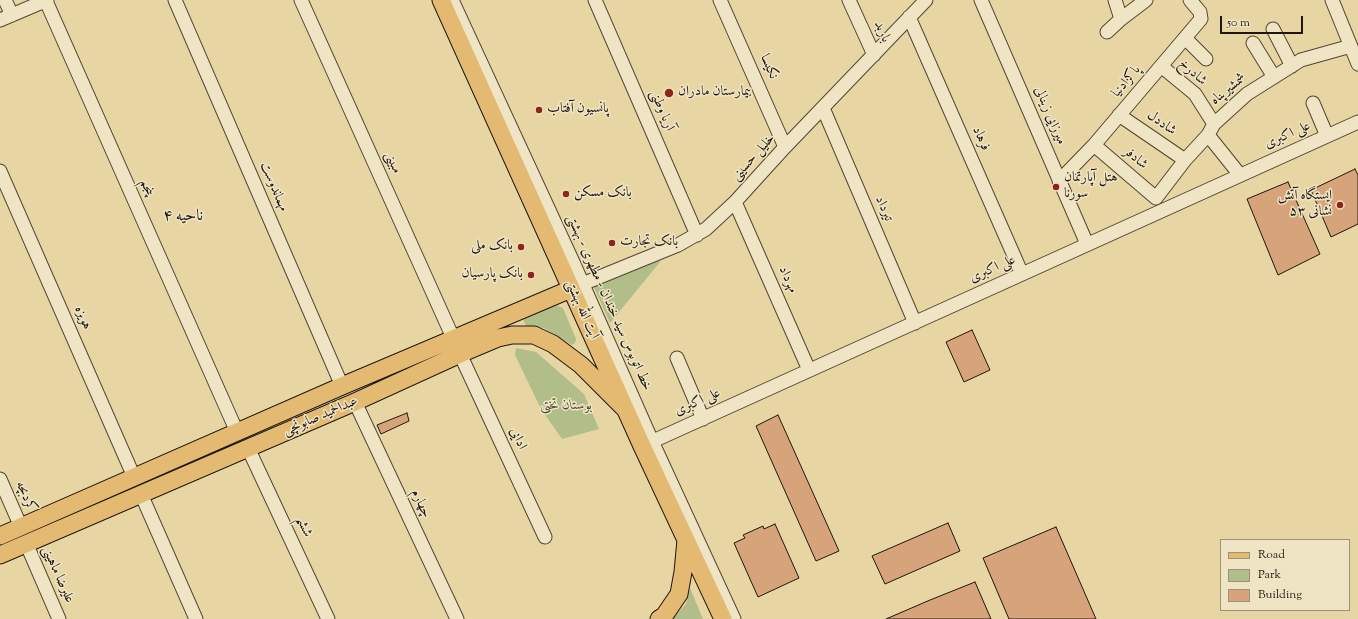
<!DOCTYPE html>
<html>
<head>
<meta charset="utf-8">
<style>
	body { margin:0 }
	#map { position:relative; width:1358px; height:619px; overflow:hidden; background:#e7d5a3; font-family:"Sorts Mill Goudy",serif }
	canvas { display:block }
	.legend { position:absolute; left:1220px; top:539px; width:130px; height:72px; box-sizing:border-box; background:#efe4c3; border:1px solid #9c927b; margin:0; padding:5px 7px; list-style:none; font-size:12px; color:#20160f }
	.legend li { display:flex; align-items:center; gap:8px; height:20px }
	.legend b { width:20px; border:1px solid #9c927b }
	.scale { position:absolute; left:1220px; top:16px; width:83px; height:18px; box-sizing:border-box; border:2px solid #20160f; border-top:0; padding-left:5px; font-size:12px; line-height:14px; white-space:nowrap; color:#20160f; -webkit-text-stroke:3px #efe4c3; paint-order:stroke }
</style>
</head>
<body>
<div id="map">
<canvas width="1358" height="619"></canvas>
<ul class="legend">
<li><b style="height:5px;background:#e4ba72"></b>Road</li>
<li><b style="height:11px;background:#b1be89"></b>Park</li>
<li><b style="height:11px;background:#d7a37b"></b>Building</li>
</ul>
<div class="scale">50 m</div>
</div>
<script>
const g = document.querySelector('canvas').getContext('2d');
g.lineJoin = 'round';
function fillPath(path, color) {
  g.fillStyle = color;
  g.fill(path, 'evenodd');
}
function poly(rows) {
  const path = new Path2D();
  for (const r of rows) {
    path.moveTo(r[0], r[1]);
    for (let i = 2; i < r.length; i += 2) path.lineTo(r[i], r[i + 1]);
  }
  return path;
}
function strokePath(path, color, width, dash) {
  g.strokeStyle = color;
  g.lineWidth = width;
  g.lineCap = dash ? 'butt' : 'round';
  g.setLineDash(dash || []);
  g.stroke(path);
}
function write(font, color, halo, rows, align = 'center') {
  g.font = font + ' "Sorts Mill Goudy",Amiri,serif';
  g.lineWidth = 3;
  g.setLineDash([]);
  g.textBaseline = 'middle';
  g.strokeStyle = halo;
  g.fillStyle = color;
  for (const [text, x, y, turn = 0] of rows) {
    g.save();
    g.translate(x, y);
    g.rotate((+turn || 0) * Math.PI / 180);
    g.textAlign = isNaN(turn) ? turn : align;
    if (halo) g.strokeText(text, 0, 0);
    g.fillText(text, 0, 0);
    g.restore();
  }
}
const green = poly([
	[658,258,660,262,610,323,593,285],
	[556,305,563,308,576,339,575,343,572,345,544,328,526,326,523,319],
	[516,348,536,352,584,394,599,429,562,439,541,409,515,355],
	[690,588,703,619,672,619,686,604]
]);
const building = poly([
	[1355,169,1358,175,1358,224,1331,237,1311,190,1355,169],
	[1288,182,1320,254,1278,275,1247,199,1288,182],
	[972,330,990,370,964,382,946,342,972,330],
	[407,413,409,421,381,434,377,425,407,413],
	[778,415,839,551,816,561,756,426,778,415],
	[948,523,960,551,885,584,872,556,948,523],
	[775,524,799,578,758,597,734,543,745,538,743,535,763,526,764,529,775,524],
	[1056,527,1096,619,1009,619,983,558,1056,527],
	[975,582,991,619,886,619,930,600,975,582]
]);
const minor = poly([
	[5,0,12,15],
	[175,0,342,386],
	[301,0,454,340],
	[452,0,573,262,652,441,734,619],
	[595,0,697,235],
	[720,0,785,147],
	[849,0,874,55],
	[981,0,1087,244],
	[1115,0,1121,19,1146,0],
	[1332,0,1358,64],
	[46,1,237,432],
	[909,17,1022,274],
	[0,20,47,0],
	[1273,29,1292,66],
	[1107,32,1121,19],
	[1185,38,1206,59],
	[1253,43,1274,77],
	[1161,66,1195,94,1214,124],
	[1313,103,1327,136],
	[823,108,915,323],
	[1119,115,1185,160],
	[1208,135,1240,175],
	[1094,145,1156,198,1185,160,1208,135,1214,124,1247,94,1301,60,1351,46],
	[0,171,134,477],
	[1059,181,1094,145,1201,19,1200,12,1190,0],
	[735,202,809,370],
	[575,287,678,245,706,229,735,202,785,147,926,0],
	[460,354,545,537],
	[677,358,703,419],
	[355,402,457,619],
	[642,446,1358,122],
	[248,448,328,619],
	[0,479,21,527],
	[141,494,196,619],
	[26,543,59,619]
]);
const major = poly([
	[441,0,642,446,723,619],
	[0,536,342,386,571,289],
	[0,555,355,402,460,354,498,338,512,335,534,335,553,344,581,365,625,409],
	[659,619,664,616,679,594,683,572,686,540]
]);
const markers = [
	[669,93,5,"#8f2418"],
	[539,110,4,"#8f2418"],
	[1056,187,4,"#8f2418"],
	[566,194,4,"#8f2418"],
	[1340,205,4,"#8f2418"],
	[612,243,4,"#8f2418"],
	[521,247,4,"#8f2418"],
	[531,275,4,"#8f2418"]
];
const streetNames = [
	["باربد",881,32,66],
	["نکیسا",768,67,66],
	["شادرخ",1192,73,42],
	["پاکزادنیا",1127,82,-50],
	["شمشیرپناه",1229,90,-39],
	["آریا وطنی",661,111,67],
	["میرزایی زینالی",1049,116,67],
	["شاددل",1161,124,35],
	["علی‌ اکبری",1288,136,-24],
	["فرهاد",980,139,66],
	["خلیل حسینی",754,158,-48],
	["شادفر",1135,159,40],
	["مبینی",392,163,66],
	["مهماندوست",273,187,67],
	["پنجم",146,188,66],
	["تیرداد",883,209,67],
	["علی‌ اکبری",993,270,-24],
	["مهرداد",787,280,66],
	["خط اتوبوس سید خندان - مطهری - بهشتی",608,303,66],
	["آیت الله بهشتی",581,310,66],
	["هویزه",82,318,66],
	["علی‌ اکبری",698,403,-24],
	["عبدالحمید صابونچی",321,417,-23],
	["ادایی",517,439,65],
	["کردبچه",25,497,66],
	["چهارم",420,504,65],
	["ششم",303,527,65],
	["علیرضا ماهینی",57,575,66]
];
const poiNames = [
	["بیمارستان مادران",678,93],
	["پانسیون آفتاب",547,110],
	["هتل آپارتمان",1064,179],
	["سورنا",1064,195],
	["بانک مسکن",574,194],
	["ایستگاه آتش",1332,197,"right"],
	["نشانی ۵۳",1332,213,"right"],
	["بانک تجارت",620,243],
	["بانک ملی",513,247,"right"],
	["بانک پارسیان",523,275,"right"]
];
const parkNames = [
	["بوستان تختی",566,407]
];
const quarterNames = [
	["ناحیه ۴",183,217]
];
fillPath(green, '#b1be89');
fillPath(building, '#d7a37b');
strokePath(building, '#20160f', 1);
strokePath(minor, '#524634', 15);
strokePath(major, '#20160f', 19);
strokePath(minor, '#efe4c3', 13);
strokePath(major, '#e4ba72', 17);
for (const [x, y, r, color] of markers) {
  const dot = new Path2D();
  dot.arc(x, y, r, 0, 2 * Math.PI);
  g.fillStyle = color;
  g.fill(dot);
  strokePath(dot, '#efe4c3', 1.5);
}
write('14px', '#20160f', '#efe4c3', streetNames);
write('14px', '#20160f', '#efe4c3', poiNames, 'left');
write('italic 14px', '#4c4834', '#efe4c3', parkNames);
write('16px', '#20160f', '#efe4c3', quarterNames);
</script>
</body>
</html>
